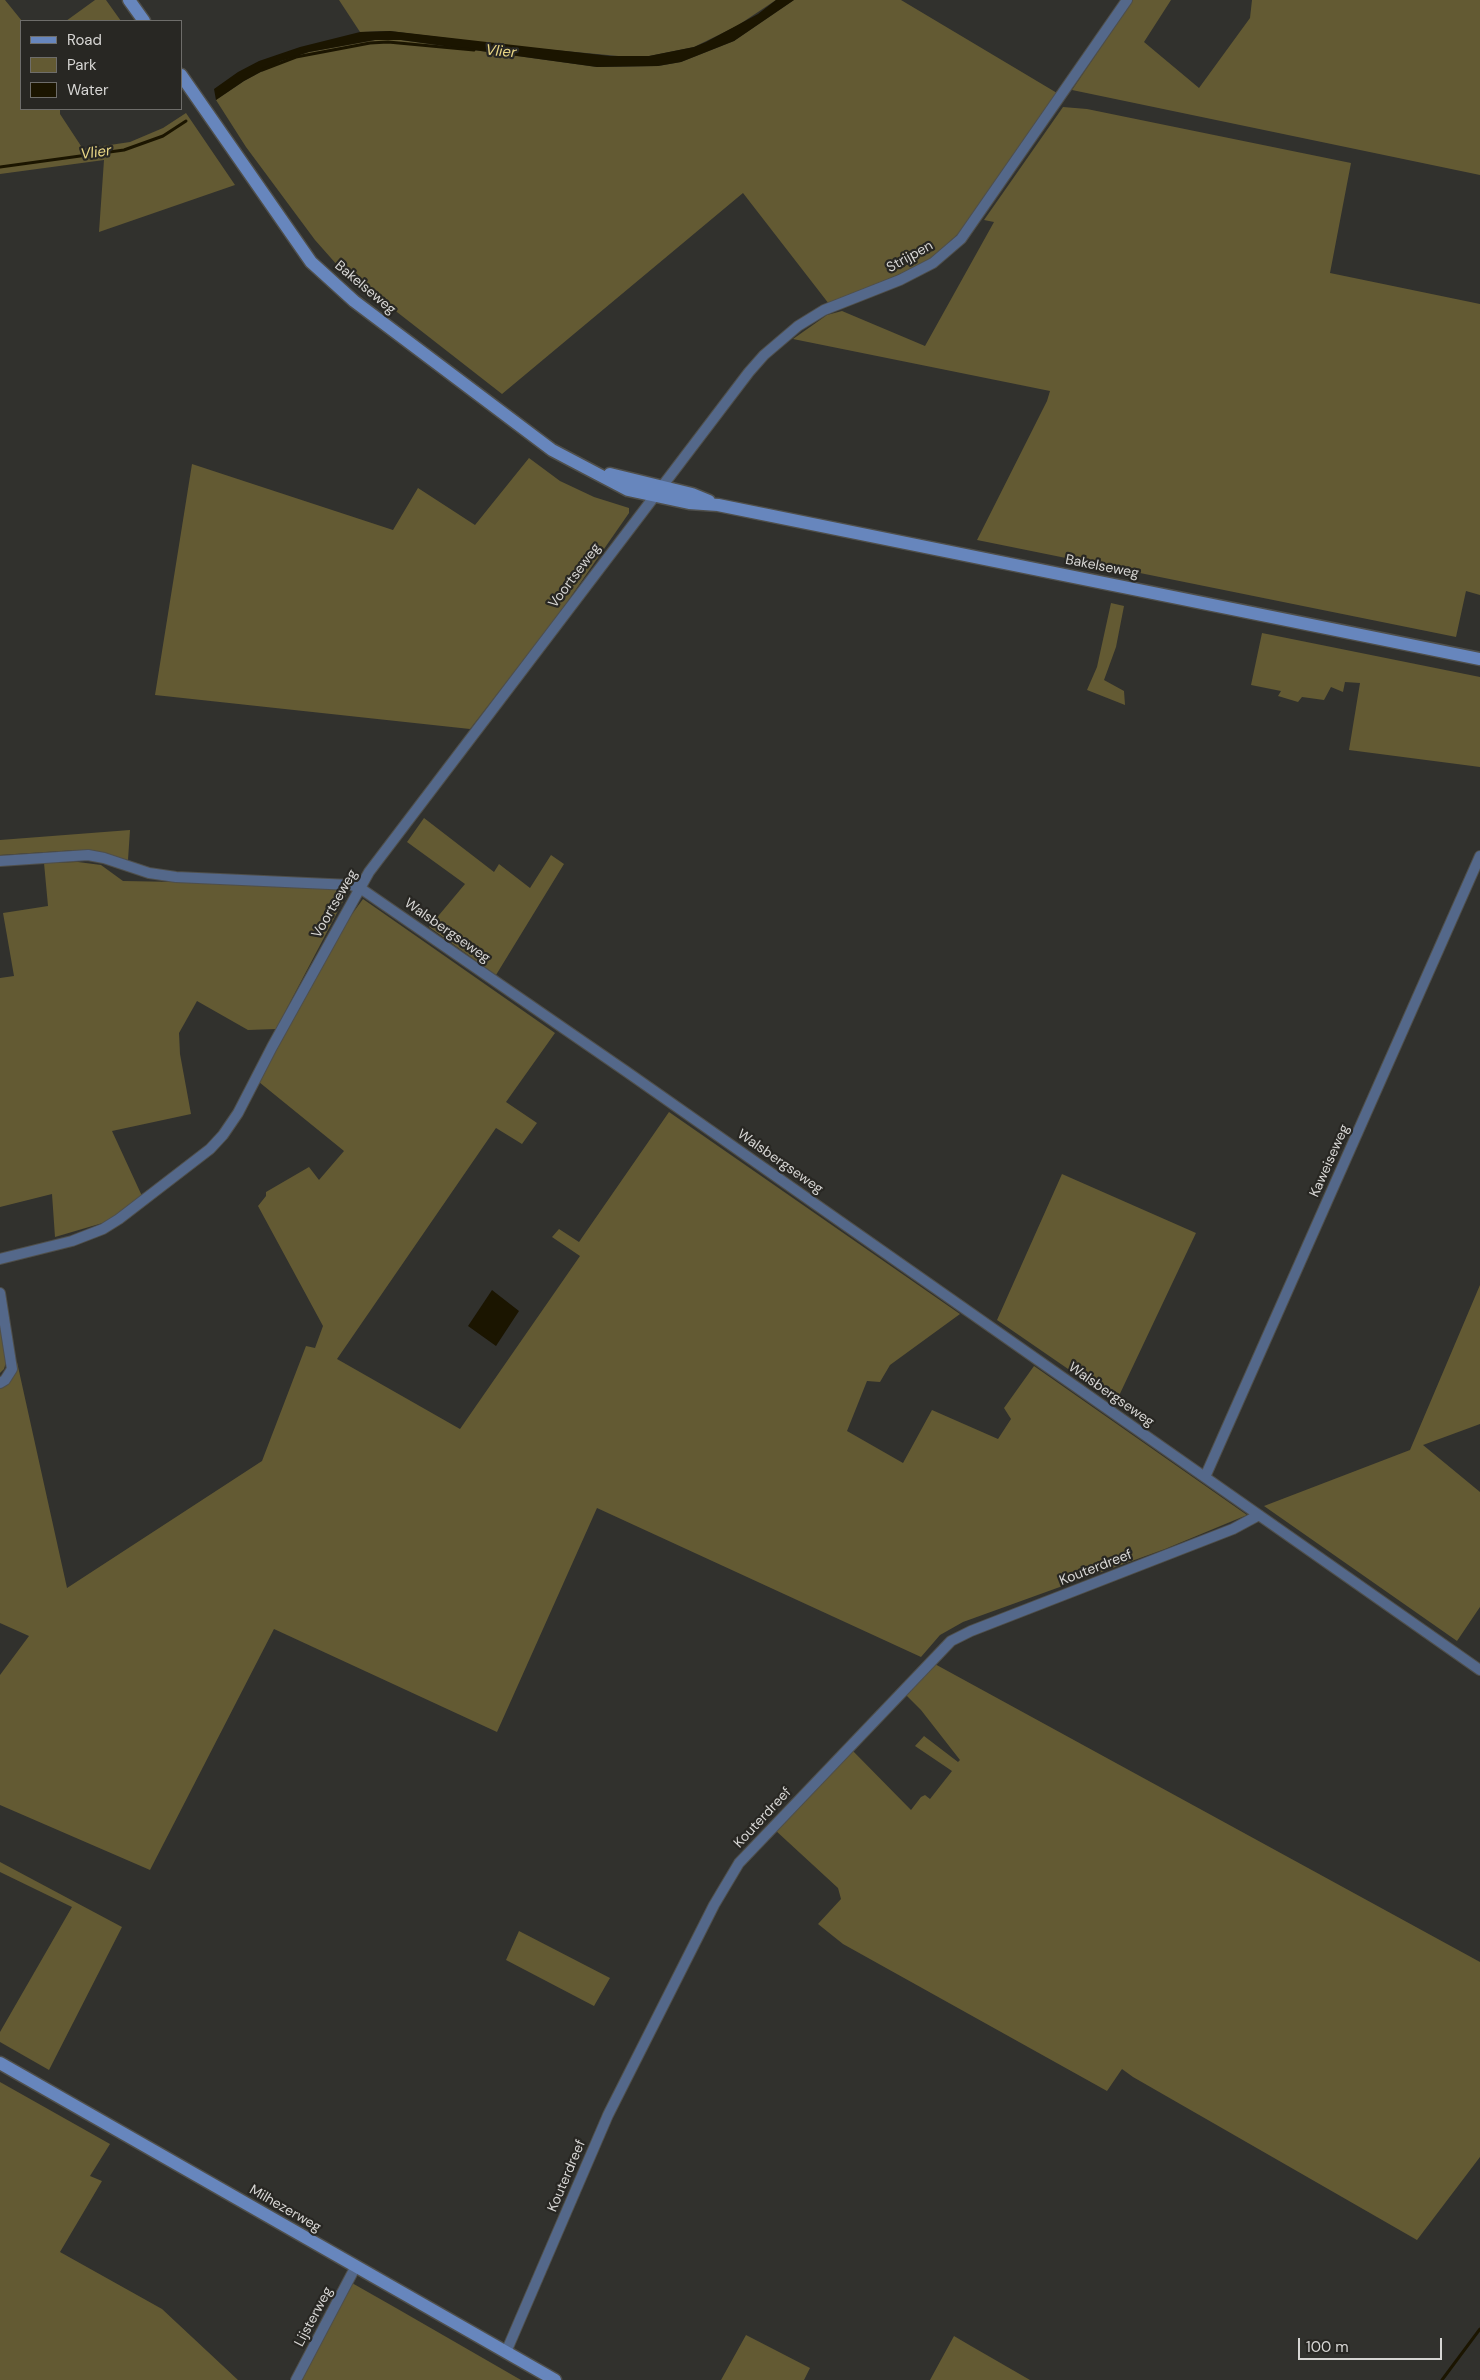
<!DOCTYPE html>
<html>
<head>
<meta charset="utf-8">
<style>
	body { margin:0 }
	#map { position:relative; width:1480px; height:2380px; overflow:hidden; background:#31312d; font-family:"DM Sans",sans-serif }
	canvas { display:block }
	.legend { position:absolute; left:20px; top:20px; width:162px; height:90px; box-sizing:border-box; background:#282723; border:1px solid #6e6d6a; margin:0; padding:6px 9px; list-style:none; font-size:15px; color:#d7d6d4 }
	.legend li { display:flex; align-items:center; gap:10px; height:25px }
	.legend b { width:25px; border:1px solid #6e6d6a }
	.scale { position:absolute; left:1298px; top:2338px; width:144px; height:22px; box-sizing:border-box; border:2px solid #d7d6d4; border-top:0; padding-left:6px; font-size:15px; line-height:18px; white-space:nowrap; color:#d7d6d4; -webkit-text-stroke:4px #282723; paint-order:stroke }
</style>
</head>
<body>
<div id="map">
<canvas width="1480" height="2380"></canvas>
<ul class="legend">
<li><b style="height:6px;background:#6786bd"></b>Road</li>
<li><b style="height:14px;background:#635a33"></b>Park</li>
<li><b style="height:14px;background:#1b1500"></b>Water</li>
</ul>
<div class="scale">100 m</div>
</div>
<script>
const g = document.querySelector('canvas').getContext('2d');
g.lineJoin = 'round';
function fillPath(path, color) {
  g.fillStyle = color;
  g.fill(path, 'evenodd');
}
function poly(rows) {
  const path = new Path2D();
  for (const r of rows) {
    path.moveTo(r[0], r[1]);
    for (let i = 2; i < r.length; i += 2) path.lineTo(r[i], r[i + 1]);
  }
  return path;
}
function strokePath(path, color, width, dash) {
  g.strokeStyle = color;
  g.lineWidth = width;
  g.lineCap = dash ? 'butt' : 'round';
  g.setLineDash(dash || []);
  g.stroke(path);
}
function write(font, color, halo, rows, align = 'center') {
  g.font = font + ' "DM Sans",sans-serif';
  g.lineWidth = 4.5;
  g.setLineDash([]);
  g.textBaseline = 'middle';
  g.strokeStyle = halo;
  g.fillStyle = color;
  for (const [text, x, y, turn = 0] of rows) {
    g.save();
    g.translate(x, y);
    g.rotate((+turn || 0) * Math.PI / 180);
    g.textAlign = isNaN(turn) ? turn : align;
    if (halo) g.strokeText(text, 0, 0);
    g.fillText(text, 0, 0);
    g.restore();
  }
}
const green = poly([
	[0,0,5,0,22,21,21,109,60,109,60,114,83,149,130,142,163,128,186,113,235,185,99,232,104,160,0,174],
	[95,0,106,0,121,21,66,21],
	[339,0,776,0,737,26,694,47,649,56,629,57,511,46,390,31,360,32],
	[794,0,901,0,1057,93,959,233,928,262,829,304,743,193,502,394,338,266,315,240,246,147,216,100,244,81,281,61,309,52,375,40,401,40,597,67,658,66,681,62,734,41],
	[1133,0,1171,0,1144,42,1199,88,1250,18,1252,0,1480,0,1480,175,1072,90],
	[1063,107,1087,109,1351,163,1330,273,1480,304,1480,595,1466,591,1456,637,977,540,1047,401,1050,391,793,339,827,315,842,311,925,346,994,222,984,220],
	[529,458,560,481,594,497,629,508,629,513,556,618,470,729,155,695,192,464,393,530,418,488,475,525],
	[1111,603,1124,606,1116,647,1104,680,1124,691,1125,705,1087,690,1097,667],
	[1262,633,1480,677,1480,767,1349,750,1360,683,1345,682,1343,692,1331,687,1324,700,1302,697,1298,702,1278,696,1281,691,1251,685],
	[424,818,494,872,499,864,530,888,551,855,564,864,496,975,429,927,465,884,407,842],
	[130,830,128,860,93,851,77,850,0,855,0,840],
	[78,862,101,865,123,881,290,884,349,890,276,1029,248,1030,197,1001,179,1033,180,1054,191,1114,112,1131,142,1196,106,1222,55,1237,52,1194,0,1207,0,978,14,976,3,913,48,906,44,863],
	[363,899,555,1033,506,1102,537,1123,522,1144,496,1128,337,1359,460,1429,580,1256,552,1237,559,1229,579,1242,669,1112,960,1314,890,1365,880,1382,867,1381,847,1431,903,1463,932,1410,998,1439,1011,1419,1004,1408,1034,1366,1247,1515,1165,1549,963,1622,940,1635,921,1657,597,1508,497,1732,274,1629,150,1870,0,1805,0,1675,29,1636,0,1623,0,1387,15,1370,17,1362,67,1588,262,1461,306,1346,315,1348,323,1326,258,1206,266,1196,266,1192,309,1167,319,1180,344,1151,259,1082,342,928],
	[1062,1174,1196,1233,1116,1402,997,1320],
	[1480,1285,1480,1424,1423,1445,1480,1492,1480,1607,1457,1641,1264,1506,1410,1450],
	[0,1322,7,1359,4,1369,0,1373],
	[933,1663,1480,1962,1480,2157,1417,2240,1133,2077,1122,2069,1107,2091,843,1944,818,1924,841,1899,838,1888,775,1830,851,1749,911,1810,921,1797,925,1795,930,1799,952,1771,915,1746,924,1736,958,1762,960,1760,921,1710,904,1693],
	[0,1862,122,1927,49,2070,0,2042,0,2032,72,1907,0,1872],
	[519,1931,610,1978,594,2006,506,1960],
	[0,2082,110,2144,90,2176,102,2181,60,2252,162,2309,238,2380,0,2380],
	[352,2283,396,2308,521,2380,299,2380],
	[746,2335,810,2368,804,2380,721,2380],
	[954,2336,971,2346,1030,2380,930,2380]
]);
const water = poly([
	[776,0,794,0,734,41,681,62,658,66,597,67,401,40,375,40,309,52,281,61,244,81,216,100,214,89,238,72,259,61,300,47,360,32,390,31,610,56,649,56,694,47,706,42,758,14],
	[492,1290,519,1311,496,1346,468,1326]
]);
const stream = poly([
	[262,70,296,57,370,43,388,42,474,50],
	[0,167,124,150,163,136,186,121],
	[1442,2380,1480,2329]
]);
const street = poly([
	[0,861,88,855,104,858,149,873,176,877,351,885,360,888,627,1072,1480,1670],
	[0,1259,72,1241,103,1229,119,1219,210,1149,223,1135,238,1113,272,1047,369,872,749,372,764,355,798,326,824,310,900,280,933,263,961,239,1127,0],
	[0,1293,12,1369,5,1380,0,1383],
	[1205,1477,1480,856],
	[506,2352,608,2115,714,1905,739,1863,951,1641,971,1631,1233,1529,1259,1515],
	[296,2380,356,2266]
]);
const secondary = poly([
	[129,0,144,21],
	[181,75,311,262,354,301,552,450,628,490,689,503,718,505,1480,659],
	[610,474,692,494,709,501],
	[0,2063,555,2380]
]);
const streetNames = [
	["Strijpen",910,257,-29],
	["Bakelseweg",365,288,40],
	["Bakelseweg",1102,567,11],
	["Voortseweg",575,576,-53],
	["Voortseweg",335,904,-60],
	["Walsbergseweg",447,931,35],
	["Kaweiseweg",1330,1161,-66],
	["Walsbergseweg",780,1162,35],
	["Walsbergseweg",1111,1395,35],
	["Kouterdreef",1096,1568,-21],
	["Kouterdreef",763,1818,-47],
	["Kouterdreef",567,2176,-67],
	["Milhezerweg",285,2209,30],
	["Lijsterweg",314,2317,-62]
];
const waterNames = [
	["Vlier",501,52,5],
	["Vlier",96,153,-8]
];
fillPath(green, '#635a33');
fillPath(water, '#1b1500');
strokePath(stream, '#1b1500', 3);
strokePath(street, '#4f4f4b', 12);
strokePath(secondary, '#4f4f4b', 15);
strokePath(street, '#54688a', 10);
strokePath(secondary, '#6786bd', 12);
write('14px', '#d7d6d4', '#282723', streetNames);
write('italic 15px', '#e9d685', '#282723', waterNames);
</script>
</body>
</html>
